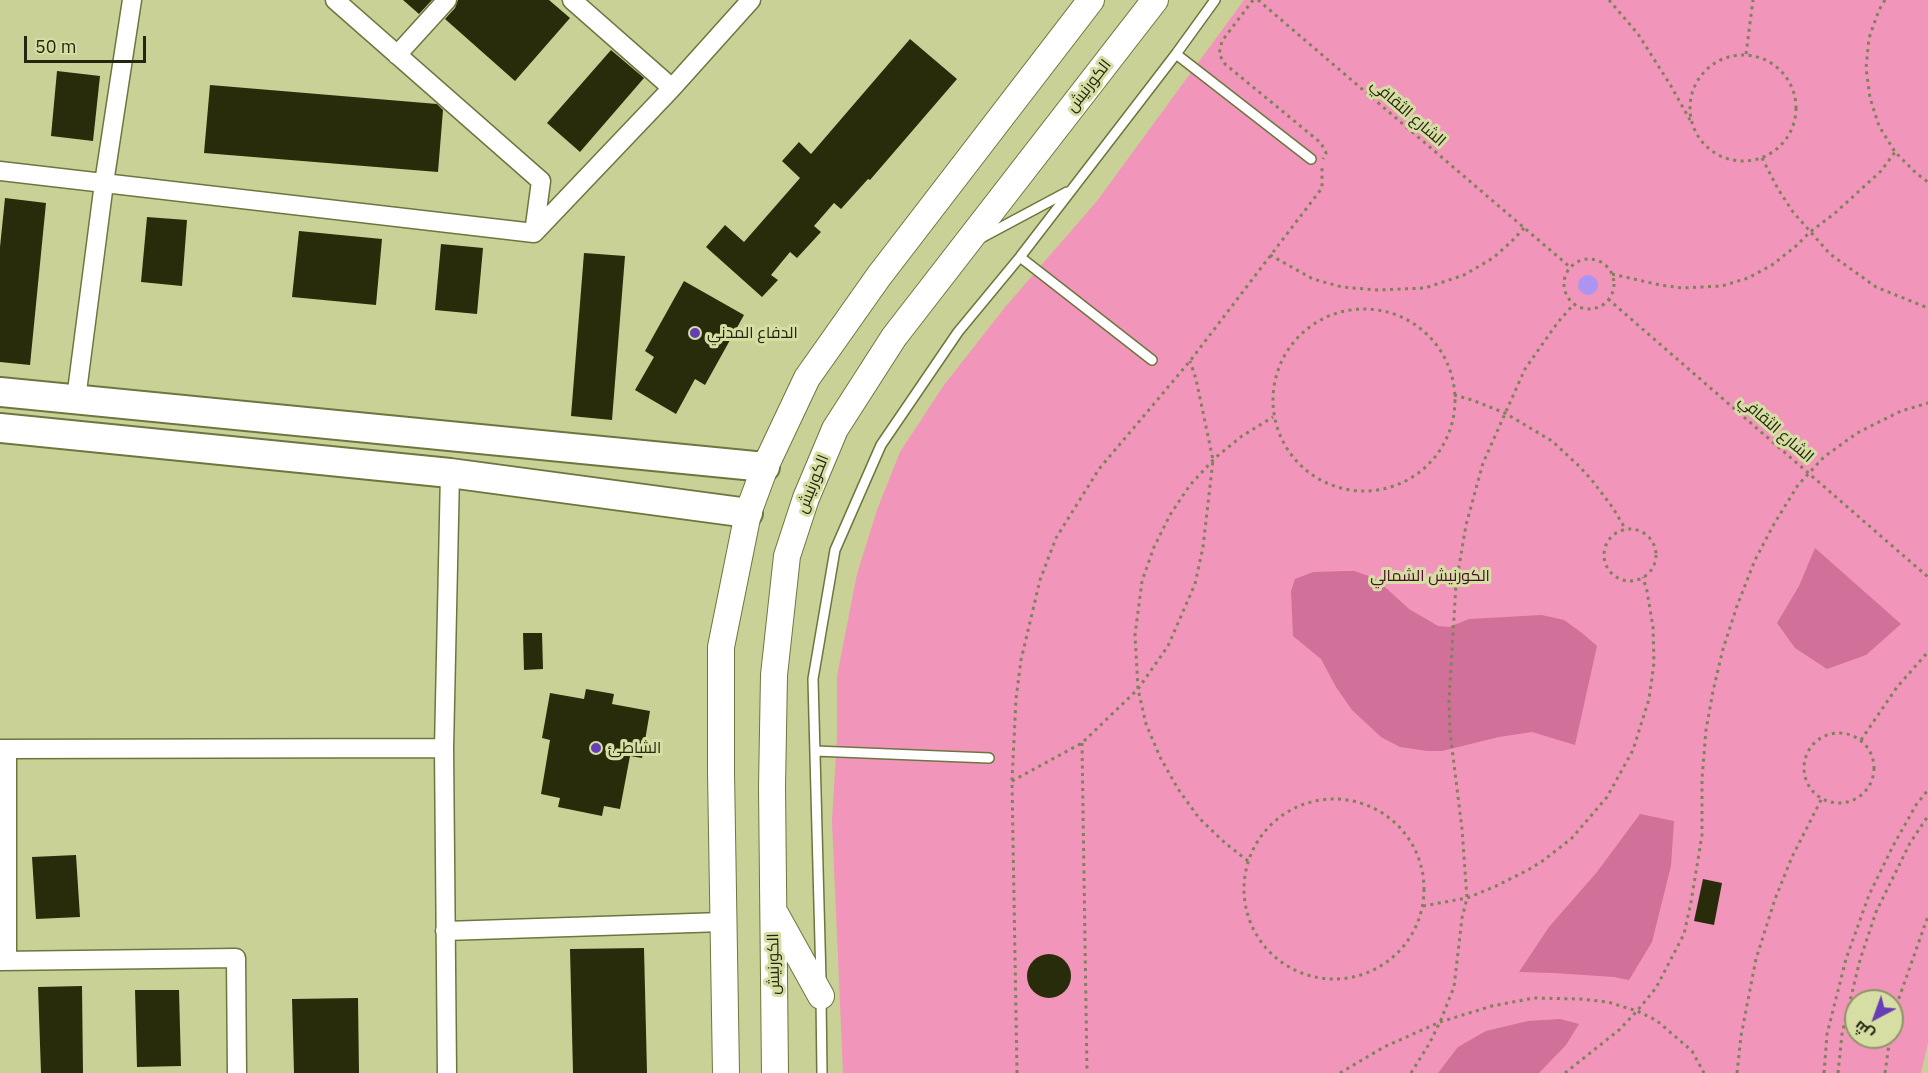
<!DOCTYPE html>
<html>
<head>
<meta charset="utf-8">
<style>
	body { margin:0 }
	#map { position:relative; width:1928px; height:1073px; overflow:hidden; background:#c9d197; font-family:"IBM Plex Sans",Cairo,sans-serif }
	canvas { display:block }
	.north { position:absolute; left:1844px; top:989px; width:60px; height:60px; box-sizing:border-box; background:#d6dea3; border:2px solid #8f9568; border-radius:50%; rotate:221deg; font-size:16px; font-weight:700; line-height:24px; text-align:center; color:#242710 }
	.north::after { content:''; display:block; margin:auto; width:21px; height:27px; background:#673db5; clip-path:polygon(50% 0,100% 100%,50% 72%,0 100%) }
	.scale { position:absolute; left:24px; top:36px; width:122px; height:27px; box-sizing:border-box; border:3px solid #242710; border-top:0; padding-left:8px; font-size:18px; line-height:21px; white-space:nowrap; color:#242710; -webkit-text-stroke:4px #d6dea3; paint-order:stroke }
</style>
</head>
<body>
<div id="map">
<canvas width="1928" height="1073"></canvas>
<div class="north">ش</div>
<div class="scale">50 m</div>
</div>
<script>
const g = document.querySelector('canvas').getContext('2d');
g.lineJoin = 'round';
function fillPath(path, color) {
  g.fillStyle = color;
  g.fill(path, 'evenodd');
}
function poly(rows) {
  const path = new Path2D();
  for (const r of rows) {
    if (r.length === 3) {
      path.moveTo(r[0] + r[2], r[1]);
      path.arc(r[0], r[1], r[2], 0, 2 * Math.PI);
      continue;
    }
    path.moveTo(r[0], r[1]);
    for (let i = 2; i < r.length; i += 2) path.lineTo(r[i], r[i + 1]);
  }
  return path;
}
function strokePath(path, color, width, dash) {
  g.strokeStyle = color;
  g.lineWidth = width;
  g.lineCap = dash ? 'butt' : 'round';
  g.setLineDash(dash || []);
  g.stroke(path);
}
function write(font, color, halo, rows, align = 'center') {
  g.font = font + ' "IBM Plex Sans",Cairo,sans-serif';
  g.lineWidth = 6;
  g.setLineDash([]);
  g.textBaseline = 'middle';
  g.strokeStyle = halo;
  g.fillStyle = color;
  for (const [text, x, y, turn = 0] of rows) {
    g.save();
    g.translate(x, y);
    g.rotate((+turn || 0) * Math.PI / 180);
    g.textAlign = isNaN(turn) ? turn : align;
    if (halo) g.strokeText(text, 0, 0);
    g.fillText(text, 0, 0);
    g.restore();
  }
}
const green = poly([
	[1244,0,1928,0,1928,1043,1921,1073,843,1073,832,821,837,737,837,676,857,574,877,510,900,452,944,385,1006,306,1097,201],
	[1856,1001,1892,1001,1892,1037,1856,1037]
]);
const forest = poly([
	[1815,548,1901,624,1866,655,1827,669,1795,648,1777,623,1799,586],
	[1345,571,1354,571,1375,578,1409,609,1438,626,1449,627,1469,619,1542,615,1564,620,1582,633,1597,646,1575,745,1532,732,1499,737,1442,751,1427,751,1400,747,1381,737,1352,710,1336,687,1321,659,1293,636,1291,591,1295,579,1313,572],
	[1640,814,1674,821,1671,866,1652,942,1629,980,1614,977,1553,973,1519,972,1549,927,1597,872],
	[1560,1019,1579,1024,1566,1045,1539,1073,1438,1073,1458,1047,1486,1031,1528,1021]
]);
const water = poly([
	[1588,285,10]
]);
const building = poly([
	[403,0,432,0,419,14],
	[458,0,549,0,570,18,515,81,445,19,455,8],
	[910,39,957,79,870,180,868,179,841,209,834,203,814,226,821,232,797,258,790,252,771,275,778,280,762,297,706,247,725,225,744,242,800,178,782,161,799,142,811,154],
	[611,50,644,78,580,152,547,123],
	[57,71,100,76,93,141,51,136],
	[210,85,437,104,443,110,438,172,204,153],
	[5,198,46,203,30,365,0,362,0,247],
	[147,217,187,220,182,286,141,282],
	[299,231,382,239,376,305,292,297],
	[441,244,483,248,477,314,435,310],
	[584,253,625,256,612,420,571,416],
	[684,281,744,315,705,385,695,379,676,414,635,390,654,357,645,351],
	[523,633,542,633,543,669,524,670],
	[586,689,614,694,612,704,650,711,642,758,630,756,620,809,604,806,602,816,558,807,560,798,541,794,550,740,542,738,550,693,584,699],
	[76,855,80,917,36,919,32,857],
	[1703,879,1722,883,1714,925,1694,921],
	[644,948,647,1073,573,1073,570,949],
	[1049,976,22],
	[82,986,83,1073,41,1073,38,987],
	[135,990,179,990,181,1066,137,1067],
	[358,998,359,1073,294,1073,292,999]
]);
const path = poly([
	[1253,0,1222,41,1219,54,1225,64,1321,143,1326,153,1323,159],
	[1258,0,1570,267],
	[1609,0,1638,34,1671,86,1690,120],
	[1885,0,1879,10,1869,38,1866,68,1870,98,1879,126,1895,152,1916,173,1928,182],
	[1746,54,1753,0],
	[1743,108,53],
	[1762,158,1778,189,1793,212,1830,254,1876,287,1928,308],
	[1270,255,1313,279,1342,287,1378,290,1425,288,1464,275,1493,258,1511,242,1524,228],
	[1589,284,25],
	[1612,274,1660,285,1682,288,1722,286,1748,278,1772,265,1796,246,1810,232,1834,214,1881,171,1895,152],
	[1608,299,1928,577],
	[1364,400,91],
	[1454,395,1472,400,1505,413,1552,441,1579,466,1591,479,1613,508,1626,530],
	[1630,555,26],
	[1839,768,35],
	[1861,740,1897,687,1928,652],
	[1082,743,1087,1073],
	[1012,781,1082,743,1138,689,1168,646,1195,584,1203,547,1213,460,1196,379,1190,361],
	[1334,889,90],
	[1248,861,1225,843,1199,818,1178,789,1160,757,1146,724,1138,689,1135,635,1142,581,1154,547,1170,515,1190,485,1215,458,1242,436,1273,417],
	[1423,906,1467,898,1496,886,1528,870,1544,860,1572,838,1607,797,1633,750,1649,699,1654,663,1653,627,1647,591,1643,577],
	[1892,1028,1899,998,1928,916],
	[1017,1073,1012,781,1016,699,1021,660,1040,580,1056,538,1099,469,1190,361,1322,188,1322,166],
	[1340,1073,1384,1047,1440,1022,1492,1006,1534,998,1580,999,1608,1002,1637,1011,1656,1020,1692,1051,1704,1073],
	[1411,1073,1429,1044,1440,1022,1454,987,1462,918,1467,898,1462,829,1450,732,1449,700,1456,584,1466,525,1483,463,1525,369,1558,322,1574,304],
	[1565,1073,1619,1030,1637,1011,1656,988,1684,934,1691,902,1702,835,1702,779,1706,730,1713,691,1723,649,1737,606,1755,560,1774,524,1798,485,1824,457,1857,433,1901,411,1928,403],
	[1737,1073,1741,1036,1756,959,1775,899,1792,857,1822,798],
	[1824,1073,1827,1034,1846,959,1869,895,1893,846,1916,805,1928,790],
	[1838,1073,1842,1034,1860,960,1876,912,1910,843,1928,816],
	[1885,1073,1890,1037]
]);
const service = poly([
	[1176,54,1311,159],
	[981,238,1067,192],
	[1020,257,1152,360],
	[815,751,989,758],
	[821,981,813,679,835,550,881,445,958,332,1020,257,1176,54,1215,0],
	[821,997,822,1073]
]);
const minor = poly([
	[572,0,672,88,751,0],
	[397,55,447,0],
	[0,171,534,233,541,181,335,0],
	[534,233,672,88],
	[76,399,104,183,132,0],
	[444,748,447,1073],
	[0,749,444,748,450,473],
	[445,931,723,922],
	[7,960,7,749],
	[0,961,236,958,237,1073]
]);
const secondary = poly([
	[776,915,821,996],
	[726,1073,721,772,721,647,748,513,765,467,807,378,879,276,1091,0],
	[775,1073,772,787,774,675,787,556,806,498,835,429,894,337,1155,0]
]);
const primary = poly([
	[0,392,765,467],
	[0,428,450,473,748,513]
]);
const markers = [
	[695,333,6,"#673db5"],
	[596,748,6,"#673db5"]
];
const streetNames = [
	["الكورنيش",1089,86,-52],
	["الشارع الثقافي",1408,113,41],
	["الشارع الثقافي",1776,429,41],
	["الكورنيش",813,484,-68],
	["الكورنيش",774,964,-91]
];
const poiNames = [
	["الدفاع المدني",707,333],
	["الشاطئ",608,748]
];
const parkNames = [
	["الكورنيش الشمالي",1430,576]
];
fillPath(green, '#f195ba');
fillPath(forest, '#d17099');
fillPath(water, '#ac95f0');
fillPath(building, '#292c0a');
strokePath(service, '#6f753e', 12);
strokePath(minor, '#6f753e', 21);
strokePath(secondary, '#6f753e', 28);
strokePath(primary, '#6f753e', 32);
strokePath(path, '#7d8259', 3, [3, 4.5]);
strokePath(service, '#fff', 9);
strokePath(minor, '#fff', 18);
strokePath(secondary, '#fff', 26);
strokePath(primary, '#fff', 28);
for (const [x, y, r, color] of markers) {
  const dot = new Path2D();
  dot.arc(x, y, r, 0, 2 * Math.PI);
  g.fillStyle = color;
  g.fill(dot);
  strokePath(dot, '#d6dea3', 2);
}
write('16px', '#242710', '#d6dea3', streetNames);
write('16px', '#242710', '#d6dea3', poiNames, 'left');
write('16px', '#4a0d2c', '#d6dea3', parkNames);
</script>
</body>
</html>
